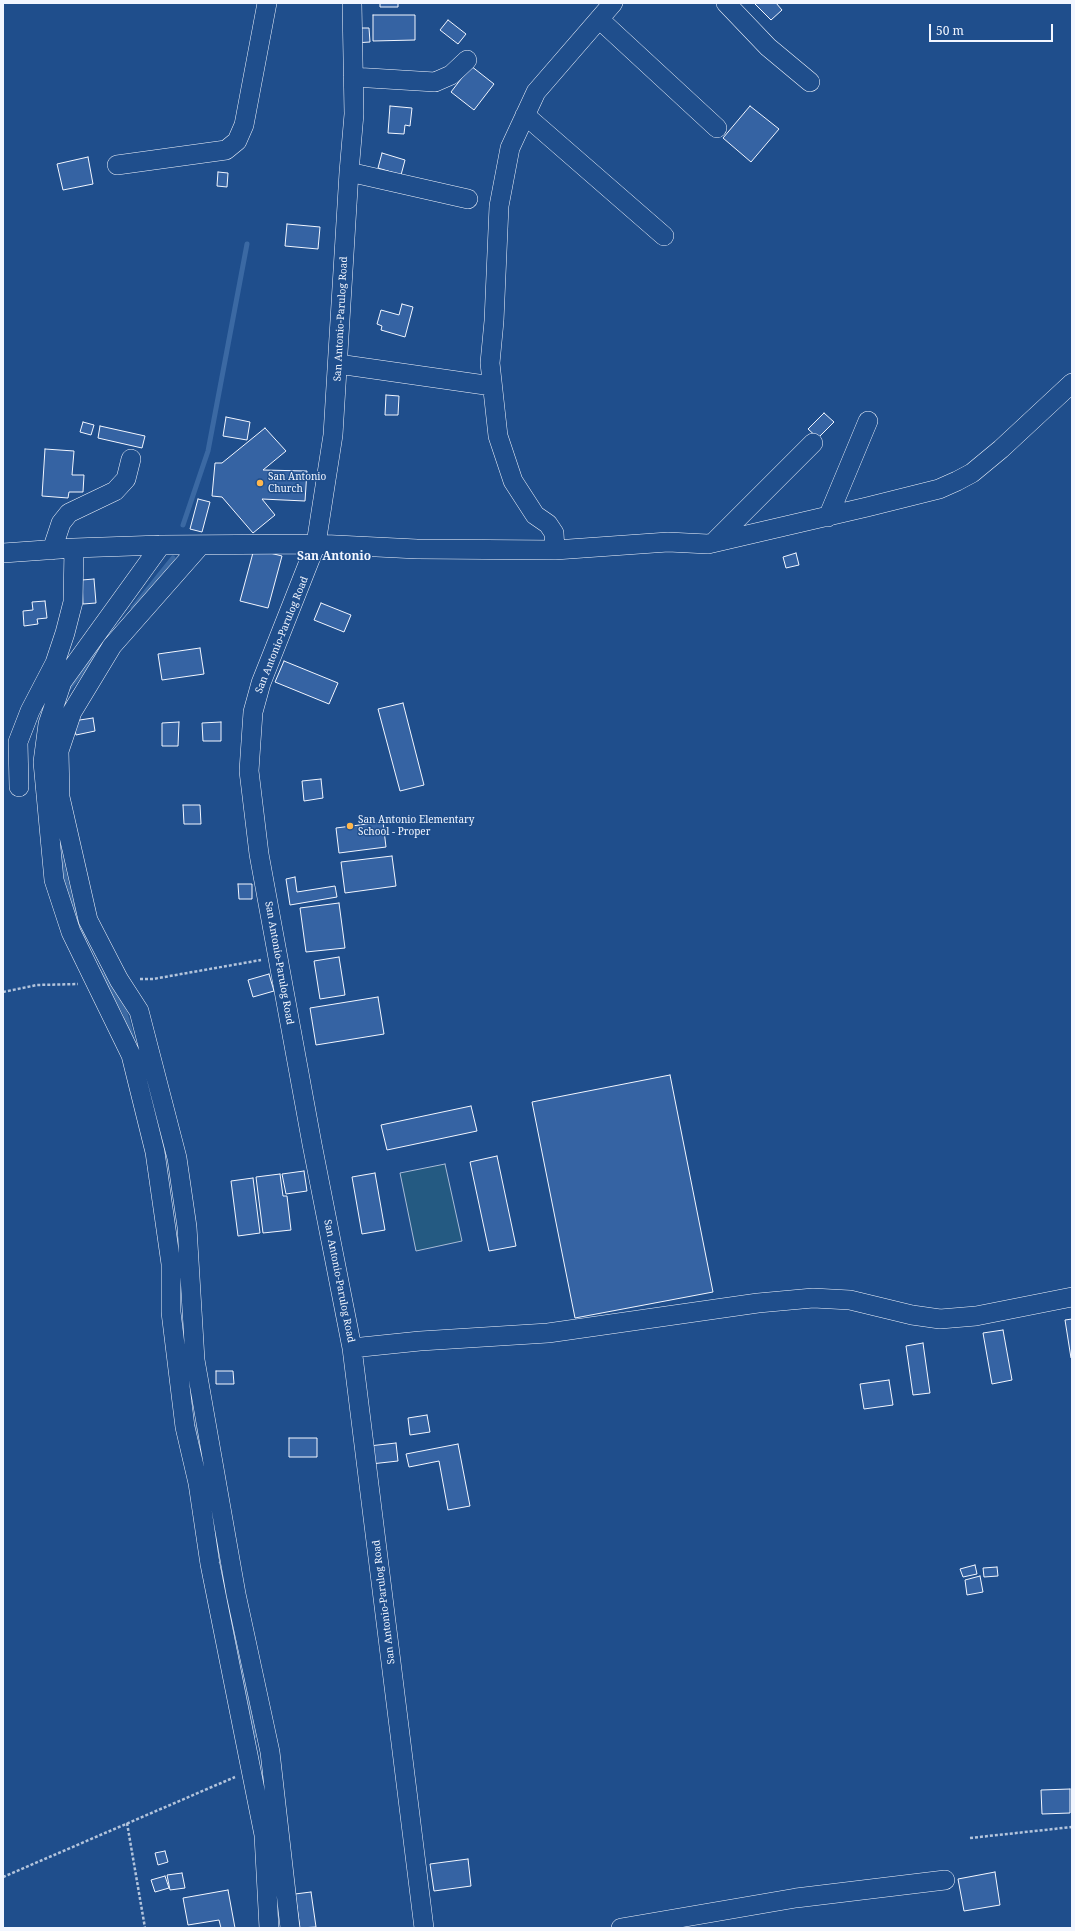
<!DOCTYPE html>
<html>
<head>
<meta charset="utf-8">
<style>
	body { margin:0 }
	#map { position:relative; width:1075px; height:1931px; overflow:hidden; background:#1f4e8c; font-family:"Noto Serif",serif }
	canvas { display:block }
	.frame { position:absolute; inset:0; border:4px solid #f2f6ff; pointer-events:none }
	.scale { position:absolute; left:929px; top:24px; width:124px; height:18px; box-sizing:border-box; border:2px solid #f2f6ff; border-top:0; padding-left:5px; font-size:12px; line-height:14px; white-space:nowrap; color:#f2f6ff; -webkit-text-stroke:3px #1f4e8c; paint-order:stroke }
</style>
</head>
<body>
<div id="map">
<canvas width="1075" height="1931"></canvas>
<div class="frame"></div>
<div class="scale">50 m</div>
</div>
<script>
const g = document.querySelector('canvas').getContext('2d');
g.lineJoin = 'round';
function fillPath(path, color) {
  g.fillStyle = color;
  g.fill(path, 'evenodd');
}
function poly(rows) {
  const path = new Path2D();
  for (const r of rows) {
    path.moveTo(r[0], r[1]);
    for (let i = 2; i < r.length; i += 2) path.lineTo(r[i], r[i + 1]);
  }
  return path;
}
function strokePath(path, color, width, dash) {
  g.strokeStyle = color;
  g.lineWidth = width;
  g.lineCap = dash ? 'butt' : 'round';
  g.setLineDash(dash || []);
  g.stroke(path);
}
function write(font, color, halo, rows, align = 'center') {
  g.font = font + ' "Noto Serif",serif';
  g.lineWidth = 3;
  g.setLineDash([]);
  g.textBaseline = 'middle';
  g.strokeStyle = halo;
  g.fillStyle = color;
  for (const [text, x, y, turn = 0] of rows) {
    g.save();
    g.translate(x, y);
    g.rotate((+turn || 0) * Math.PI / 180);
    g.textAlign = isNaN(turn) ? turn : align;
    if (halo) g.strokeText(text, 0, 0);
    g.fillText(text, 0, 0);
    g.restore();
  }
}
const green = poly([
	[445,1164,462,1241,416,1251,400,1173,445,1164]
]);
const stream = poly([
	[183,525,208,451,247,244],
	[133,608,173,558],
	[69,688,99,651],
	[60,856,70,899,84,938],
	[99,971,109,984,125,1013,132,1038],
	[158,1126,165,1158],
	[195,1427,202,1453],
	[234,1630,254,1736]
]);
const building = poly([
	[380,3,398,3,398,7,380,7,380,3],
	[754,3,776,3,782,10,771,20,754,3],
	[373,15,415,15,415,40,373,41,373,15],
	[448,20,466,34,458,44,440,30,448,20],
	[354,28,369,28,370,42,354,43,354,28],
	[471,66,494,84,474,110,451,92,471,66],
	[390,106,412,108,410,126,405,125,404,134,388,133,390,106],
	[750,106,779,129,751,162,723,138,750,106],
	[382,153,405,160,401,175,378,168,382,153],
	[88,157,93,184,63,190,57,164,88,157],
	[218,172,228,173,227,187,217,186,218,172],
	[287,224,320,227,318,249,285,246,287,224],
	[402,304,413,307,405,337,381,330,382,326,377,324,381,310,399,315,402,304],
	[386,395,399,396,398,415,385,415,386,395],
	[824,413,834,422,818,438,808,429,824,413],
	[226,417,250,422,247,440,223,436,226,417],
	[83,422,94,425,91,435,80,432,83,422],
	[100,426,145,436,142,448,98,438,100,426],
	[265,428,286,451,263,470,307,471,305,501,262,499,275,515,253,533,222,497,212,496,215,463,222,463,265,428],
	[45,449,74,451,72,475,84,475,83,492,69,492,68,498,42,496,45,449],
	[198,499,210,502,202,532,190,529,198,499],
	[254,549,282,556,268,608,240,601,254,549],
	[796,553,799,565,786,568,783,557,796,553],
	[94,579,96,603,83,604,82,580,94,579],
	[45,601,47,618,37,619,38,624,24,626,23,611,33,610,32,602,45,601],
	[321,603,351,615,344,632,314,620,321,603],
	[200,648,204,674,162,680,158,654,200,648],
	[284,661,338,683,329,704,275,682,284,661],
	[403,703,424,785,400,791,378,709,403,703],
	[93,718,95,731,76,735,73,721,93,718],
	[179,722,178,746,162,746,162,723,179,722],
	[221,722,221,741,203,741,202,723,221,722],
	[321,779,323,798,304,801,302,781,321,779],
	[183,805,200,805,201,824,184,824,183,805],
	[383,822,386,847,339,853,336,828,383,822],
	[392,856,396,886,345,893,341,862,392,856],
	[295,877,297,892,335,886,337,897,290,905,286,879,295,877],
	[238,884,252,884,252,899,239,899,238,884],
	[339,903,345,948,306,952,300,908,339,903],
	[339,957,345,995,320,999,314,961,339,957],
	[269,974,274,991,253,997,248,980,269,974],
	[378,997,384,1034,316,1045,310,1008,378,997],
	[670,1075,713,1292,575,1318,532,1102,670,1075],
	[471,1106,477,1131,387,1150,381,1125,471,1106],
	[497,1156,516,1246,489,1251,470,1162,497,1156],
	[304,1171,307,1191,286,1194,282,1174,304,1171],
	[375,1173,385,1230,362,1234,352,1177,375,1173],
	[280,1174,283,1196,287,1196,291,1230,263,1233,256,1177,280,1174],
	[253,1178,260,1233,238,1236,231,1181,253,1178],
	[1072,1319,1072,1358,1071,1358,1065,1320,1072,1319],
	[1003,1330,1012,1380,992,1384,983,1333,1003,1330],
	[923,1343,930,1393,913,1395,906,1346,923,1343],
	[216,1371,233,1371,234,1384,216,1384,216,1371],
	[889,1380,893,1405,864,1409,860,1384,889,1380],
	[427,1415,430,1432,410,1435,408,1418,427,1415],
	[289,1438,317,1438,317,1457,289,1457,289,1438],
	[396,1443,398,1461,371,1464,369,1446,396,1443],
	[458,1444,470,1506,448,1510,439,1461,409,1467,406,1454,458,1444],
	[975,1565,977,1574,963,1577,960,1569,975,1565],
	[997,1567,998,1576,984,1577,983,1568,997,1567],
	[980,1576,983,1592,967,1595,965,1580,980,1576],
	[1070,1789,1070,1813,1042,1814,1041,1790,1070,1789],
	[165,1851,168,1862,158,1865,155,1853,165,1851],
	[468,1859,471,1886,434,1891,430,1864,468,1859],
	[995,1872,1000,1905,964,1911,958,1879,995,1872],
	[182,1873,185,1888,170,1890,167,1875,182,1873],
	[165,1876,169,1888,155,1892,151,1880,165,1876],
	[228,1890,235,1928,221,1928,219,1920,188,1925,183,1898,228,1890],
	[311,1892,316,1927,300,1928,295,1894,311,1892]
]);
const path = poly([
	[140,979,153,979,261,960],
	[3,992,37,985,78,984],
	[127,1823,145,1928],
	[970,1838,1072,1827],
	[3,1877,235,1777]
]);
const minor = poly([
	[352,3,354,114,349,172,333,435,316,544,261,683,253,712,249,771,259,854,312,1144,352,1348,424,1928],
	[726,3,768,47,810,82],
	[599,19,717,128],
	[353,77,435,82,451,75,467,60],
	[525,115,664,236],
	[117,165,226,150,237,141,244,125,267,3],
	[349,172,468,199],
	[338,364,492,386],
	[828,517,868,421],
	[716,540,813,443],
	[161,545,62,682,48,724,43,762,54,880,71,932,131,1055,155,1152,171,1264,171,1312,185,1427,198,1483,210,1564,264,1835,269,1928],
	[200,546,112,646,72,712,59,751,60,797,88,920,119,980,139,1011,177,1158,187,1227,195,1360,236,1594,270,1752,290,1928],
	[52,550,61,523,69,513,115,491,126,479,131,459],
	[555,550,554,533,548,524,535,515,513,481,498,436,490,363,494,321,499,206,510,148,536,92,613,3],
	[3,553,74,548,161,545,316,544,417,549,555,550,668,542,708,544,867,507,939,489,957,481,972,473,1001,449,1072,383],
	[19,787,18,742,30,711,55,663,65,633,73,602,74,548],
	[352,1348,420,1341,548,1333,758,1303,813,1298,850,1300,912,1315,940,1319,976,1316,1072,1297],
	[621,1928,796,1898,945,1880]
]);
const markers = [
	[260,483,4,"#ffb74d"],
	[350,826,4,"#ffb74d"]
];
const streetNames = [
	["San Antonio-Parulog Road",341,319,-87],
	["San Antonio-Parulog Road",282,635,-68],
	["San Antonio-Parulog Road",279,963,80],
	["San Antonio-Parulog Road",339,1281,79],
	["San Antonio-Parulog Road",384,1602,-97]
];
const poiNames = [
	["San Antonio",268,477],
	["Church",268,489],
	["San Antonio Elementary",358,820],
	["School - Proper",358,832]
];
const quarterNames = [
	["San Antonio",334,557]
];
fillPath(green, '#245a82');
strokePath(green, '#a8bbd7', 1);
strokePath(stream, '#3b69a3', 5);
fillPath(building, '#3563a3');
strokePath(building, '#f2f6ff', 1);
strokePath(minor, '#f2f6ff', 20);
strokePath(path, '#b3c4dc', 2.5, [3, 2]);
strokePath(minor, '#1f4e8c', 19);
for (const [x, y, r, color] of markers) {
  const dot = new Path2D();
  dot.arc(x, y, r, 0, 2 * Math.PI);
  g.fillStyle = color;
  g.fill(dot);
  strokePath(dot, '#1f4e8c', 1.5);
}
write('10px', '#f2f6ff', '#1f4e8c', streetNames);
write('10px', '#f2f6ff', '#1f4e8c', poiNames, 'left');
write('bold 12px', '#f2f6ff', '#1f4e8c', quarterNames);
</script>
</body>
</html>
